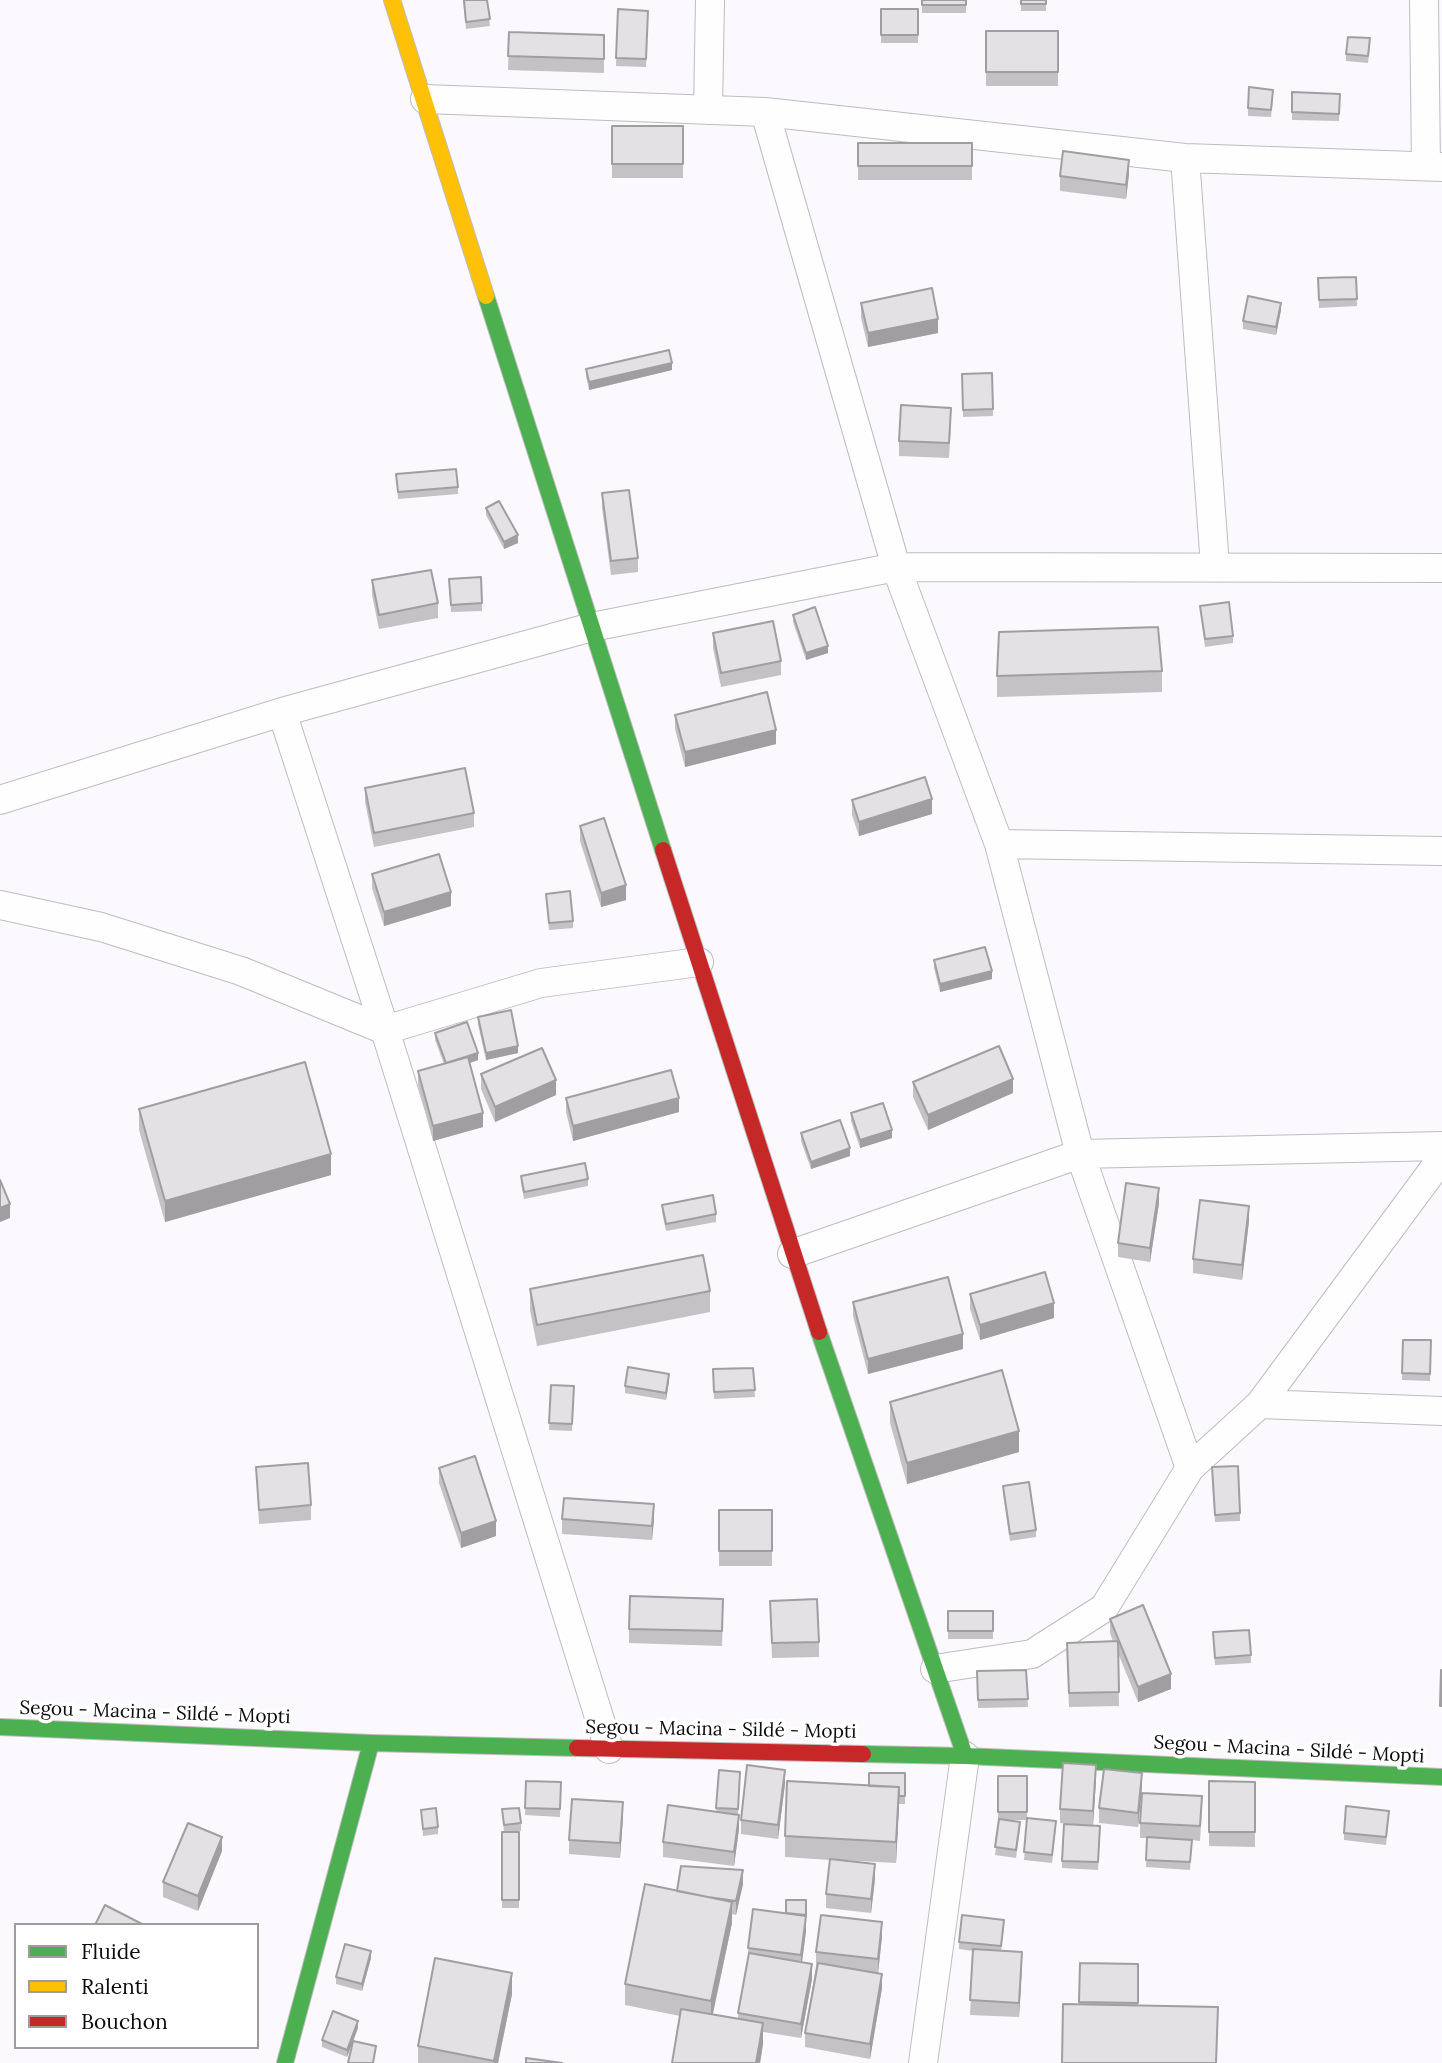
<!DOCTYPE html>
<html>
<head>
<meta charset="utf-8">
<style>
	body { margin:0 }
	#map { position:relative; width:1442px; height:2063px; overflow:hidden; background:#fbf9fd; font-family:Lora,serif }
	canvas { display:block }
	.legend { position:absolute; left:14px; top:1923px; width:245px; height:126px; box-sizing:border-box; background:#fff; border:2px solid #9e9d9e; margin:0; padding:9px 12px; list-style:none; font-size:21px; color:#0c0b0d }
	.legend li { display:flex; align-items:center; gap:14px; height:35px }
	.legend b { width:35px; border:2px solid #9e9d9e }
</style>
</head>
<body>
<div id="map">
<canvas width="1442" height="2063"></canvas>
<ul class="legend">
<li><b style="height:9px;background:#4caf50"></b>Fluide</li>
<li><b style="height:9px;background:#ffc107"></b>Ralenti</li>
<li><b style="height:9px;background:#c62828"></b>Bouchon</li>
</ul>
</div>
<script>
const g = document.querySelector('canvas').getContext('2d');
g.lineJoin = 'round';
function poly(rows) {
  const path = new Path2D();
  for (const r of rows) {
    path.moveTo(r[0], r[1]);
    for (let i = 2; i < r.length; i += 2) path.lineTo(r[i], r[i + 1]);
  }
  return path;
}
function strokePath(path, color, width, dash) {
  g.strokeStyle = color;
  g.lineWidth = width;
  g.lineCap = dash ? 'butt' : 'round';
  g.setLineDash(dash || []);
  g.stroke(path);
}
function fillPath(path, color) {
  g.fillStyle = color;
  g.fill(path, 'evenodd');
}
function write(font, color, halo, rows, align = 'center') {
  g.font = font + ' Lora,serif';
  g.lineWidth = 7;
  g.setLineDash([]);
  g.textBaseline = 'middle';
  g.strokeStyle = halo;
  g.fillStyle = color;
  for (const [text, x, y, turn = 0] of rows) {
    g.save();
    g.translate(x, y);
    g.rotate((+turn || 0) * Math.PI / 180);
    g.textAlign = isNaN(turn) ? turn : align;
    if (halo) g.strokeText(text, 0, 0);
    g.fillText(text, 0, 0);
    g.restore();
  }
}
const street = poly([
	[1424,0,1426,166],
	[425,99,765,112,1185,158,1442,167],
	[708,110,710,0],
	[765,112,896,567,999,844,1080,1154,1190,1468],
	[1185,158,1215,566],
	[282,712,385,1030,609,1749],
	[0,800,282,712,592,627,896,567,1442,568],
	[999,844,1442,851],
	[0,905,101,927,241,971,385,1030,541,983,699,962],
	[792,1254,1080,1154,1442,1146],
	[1260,1404,1442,1411],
	[935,1669,1032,1654,1104,1608,1190,1468,1260,1404,1442,1158],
	[923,2063,965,1756]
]);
const fast = poly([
	[486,296,663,850],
	[819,1332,965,1756],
	[0,1727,371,1743,577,1748],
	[863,1754,965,1756,1442,1777],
	[285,2063,371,1743]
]);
const slow = poly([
	[392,0,486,296]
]);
const jam = poly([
	[663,850,819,1332],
	[577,1748,863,1754]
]);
const wall = poly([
	[463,0,487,0,490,26,466,29],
	[922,0,966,0,966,13,922,13],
	[1021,0,1046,0,1046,11,1021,11],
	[618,9,648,11,646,67,616,66],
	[881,9,918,9,918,43,881,43],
	[986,31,1058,31,1058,86,986,86],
	[509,32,604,35,604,73,508,70],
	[1370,46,1368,63,1346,61,1346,54],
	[1292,92,1340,94,1339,121,1292,120],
	[1273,97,1271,117,1248,116,1248,108],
	[612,126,683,126,683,178,612,178],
	[858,143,972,143,972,180,858,180],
	[1129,174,1126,199,1060,191,1060,176],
	[1356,277,1357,306,1319,308,1318,278],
	[861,303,938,333,868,347,861,318],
	[1281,310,1276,335,1243,329,1243,321],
	[586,369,672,370,589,390,586,376],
	[992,373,993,416,963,417,962,374],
	[951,422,949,458,899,456,899,441],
	[396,474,458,487,458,494,398,499],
	[602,493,638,558,638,572,611,575,602,508],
	[486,508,518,543,504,549,486,515],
	[372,580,438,603,438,618,379,629,372,595],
	[449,587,482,603,482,611,451,612],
	[1200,606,1233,636,1233,643,1205,647],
	[793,615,828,653,806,660,793,622],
	[713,633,781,661,781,675,721,687,713,648],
	[1162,671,1162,692,997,697,997,676],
	[675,715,776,744,685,767,675,729],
	[365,788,474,813,474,827,374,847,365,802],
	[852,800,932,814,859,836,852,815],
	[580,826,626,900,601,907,580,841],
	[372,874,451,906,384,926,372,888],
	[546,894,573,921,573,928,549,930],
	[934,960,992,979,940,992,934,968],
	[478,1017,518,1053,486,1060,478,1024],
	[435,1033,478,1060,470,1063,483,1127,433,1141,418,1085,418,1071,444,1064,435,1040],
	[481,1074,556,1095,495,1122,481,1089],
	[913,1082,1013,1093,928,1130,913,1097],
	[566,1098,679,1112,573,1141,566,1112],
	[139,1109,331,1175,165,1222,139,1130],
	[851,1113,892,1138,860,1148,851,1121],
	[801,1133,850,1156,811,1169,801,1141],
	[521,1176,588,1179,588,1186,524,1199,521,1183],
	[1159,1203,1150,1262,1118,1257,1118,1243],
	[662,1205,716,1214,716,1222,666,1231,662,1212],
	[1249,1221,1242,1280,1193,1273,1193,1259],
	[530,1289,710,1291,710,1312,537,1346,530,1310],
	[970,1294,1054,1318,980,1340,970,1309],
	[853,1302,963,1349,868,1374,853,1316],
	[1403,1340,1431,1340,1430,1381,1402,1380],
	[753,1368,755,1397,714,1399,713,1369],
	[669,1381,666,1400,625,1393,625,1386],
	[551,1385,574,1386,572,1431,549,1430],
	[890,1402,1019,1452,907,1484,890,1423],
	[256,1467,311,1505,311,1520,259,1524],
	[439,1468,496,1536,461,1548,439,1483],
	[1212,1475,1240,1513,1240,1521,1215,1522],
	[1003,1486,1036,1530,1036,1537,1010,1541,1003,1493],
	[719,1510,772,1510,772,1566,719,1566],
	[562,1519,654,1519,652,1540,562,1534],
	[770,1601,819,1642,819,1657,772,1658],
	[948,1611,993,1611,993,1639,948,1639],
	[723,1613,722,1646,629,1643,629,1629],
	[1110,1619,1171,1689,1138,1702,1118,1653,1119,1706,1069,1707,1067,1657,1113,1641,1110,1633],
	[1213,1640,1251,1655,1251,1663,1215,1665],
	[1026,1670,1028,1707,978,1708,977,1671],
	[719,1770,740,1772,738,1815,739,1829,734,1866,663,1857,663,1842,716,1812],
	[905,1773,905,1804,899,1804,896,1863,840,1860,875,1879,871,1913,826,1908,826,1894,830,1860,785,1857,785,1836,869,1786],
	[998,1776,1027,1776,1027,1818,1056,1828,1052,1863,1024,1860,1027,1820,1008,1820,1020,1829,1016,1858,995,1855,999,1820,998,1820],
	[1096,1779,1093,1825,1100,1826,1098,1870,1062,1868,1062,1861,1073,1824,1060,1823,1060,1809],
	[526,1781,561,1782,560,1817,525,1815],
	[1209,1781,1255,1782,1255,1847,1209,1846],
	[785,1784,778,1839,741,1834,741,1820],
	[1142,1787,1138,1827,1099,1823,1099,1808],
	[502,1809,521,1823,521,1831,505,1832,519,1832,519,1908,502,1908,502,1832,504,1832],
	[421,1810,438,1827,438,1834,423,1836],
	[1202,1810,1200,1841,1192,1840,1190,1870,1146,1867,1147,1838,1140,1838,1140,1823],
	[623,1817,620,1858,569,1854,569,1840],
	[1389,1818,1386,1845,1344,1840,1344,1833],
	[222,1851,198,1911,163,1897,163,1882],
	[743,1884,736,1915,732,1914,732,1923,713,2014,738,2018,738,2013,748,1959,748,1948,786,1913,806,1900,806,1931,802,1962,812,1979,801,2038,763,2032,763,2044,760,2063,672,2063,680,2016,625,2005,625,1984,677,1891],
	[1004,1928,1001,1951,1022,1966,1019,2017,970,2015,973,1951,959,1949,959,1942],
	[882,1937,878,1973,882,1988,870,2059,805,2047,805,2033,816,1966,816,1952],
	[371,1958,362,1991,336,1984,336,1977],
	[1080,1963,1138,1964,1138,2006,1218,2035,1079,2004],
	[512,1994,498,2063,418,2063,418,2046],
	[358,2028,353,2041,376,2053,352,2043,347,2057,322,2047,322,2040]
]);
const shadedWall = poly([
	[1129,160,1129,174,1126,199,1126,185],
	[1281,303,1281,310,1276,335,1276,327],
	[938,319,938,333,868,347,868,333],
	[672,363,672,370,589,390,589,382],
	[518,535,518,543,504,549,504,542],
	[828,646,828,653,806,660,806,653],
	[776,730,776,744,685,767,685,752],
	[932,799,932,814,859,836,859,822],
	[626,885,626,900,601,907,601,893],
	[451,892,451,906,384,926,384,912],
	[992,971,992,979,940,992,940,984],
	[518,1046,518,1053,486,1060,486,1053],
	[478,1053,478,1060,446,1071,446,1063],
	[1013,1079,1013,1093,928,1130,928,1115],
	[556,1080,556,1095,495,1122,495,1107],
	[679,1098,679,1112,573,1141,573,1126],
	[483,1113,483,1127,433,1141,433,1126],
	[892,1130,892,1138,860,1148,860,1140],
	[850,1148,850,1156,811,1169,811,1162],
	[331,1154,331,1175,165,1222,165,1201],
	[1159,1188,1159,1203,1150,1262,1150,1248],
	[10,1204,10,1218,0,1222,0,1208],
	[1249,1206,1249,1221,1242,1280,1242,1265],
	[1054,1303,1054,1318,980,1340,980,1325],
	[963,1334,963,1349,868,1374,868,1359],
	[669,1374,669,1381,666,1400,666,1393],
	[1019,1431,1019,1452,907,1484,907,1463],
	[654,1504,654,1519,652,1540,652,1526],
	[496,1521,496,1536,461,1548,461,1533],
	[1171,1674,1171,1689,1138,1702,1138,1687],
	[1096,1765,1096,1779,1093,1826,1093,1811],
	[785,1770,785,1784,778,1839,778,1825],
	[1142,1773,1142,1787,1138,1827,1138,1813],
	[899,1787,899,1808,896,1863,896,1842],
	[623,1802,623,1817,620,1858,620,1843],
	[739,1815,739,1829,734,1866,734,1852],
	[222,1837,222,1851,198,1911,198,1896],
	[875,1864,875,1879,871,1913,871,1899],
	[743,1870,743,1884,736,1915,736,1901],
	[732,1902,732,1923,711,2022,711,2001],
	[806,1916,806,1931,801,1970,801,1955],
	[882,1922,882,1937,878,1973,878,1959],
	[371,1951,371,1958,362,1991,362,1984],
	[1022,1952,1022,1966,1019,2017,1019,2003],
	[812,1964,812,1979,801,2038,801,2024],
	[512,1973,512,1994,498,2063,494,2063],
	[882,1974,882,1988,870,2059,870,2044],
	[358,2021,358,2028,347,2057,347,2050],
	[763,2023,763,2044,760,2063,756,2063]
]);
const building = poly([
	[464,0,487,0,490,19,466,22,464,0],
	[922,0,966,0,966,5,922,5,922,0],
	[1021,0,1046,0,1046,4,1021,4,1021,0],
	[618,9,648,11,646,59,616,58,618,9],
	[881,9,918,9,918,35,881,35,881,9],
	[986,31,1058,31,1058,72,986,72,986,31],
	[509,32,604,35,604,59,508,56,509,32],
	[1348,37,1370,38,1368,56,1346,54,1348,37],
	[1249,87,1273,90,1271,110,1248,108,1249,87],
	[1292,92,1340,94,1339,114,1292,112,1292,92],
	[612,126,683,126,683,164,612,164,612,126],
	[858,143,972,143,972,166,858,166,858,143],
	[1063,151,1129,160,1126,185,1060,176,1063,151],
	[1356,277,1357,299,1319,300,1318,278,1356,277],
	[932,288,938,319,868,333,861,303,932,288],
	[1248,296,1281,303,1276,327,1243,321,1248,296],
	[669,350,672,363,589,382,586,369,669,350],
	[992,373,993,409,963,410,962,374,992,373],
	[901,405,951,408,949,443,899,441,901,405],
	[456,469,458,487,398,492,396,474,456,469],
	[629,490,638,558,611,561,602,493,629,490],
	[499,501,518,535,504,542,486,508,499,501],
	[431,570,438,603,379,615,372,580,431,570],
	[481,577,482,603,451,605,449,579,481,577],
	[1229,602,1233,636,1205,639,1200,606,1229,602],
	[815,607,828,646,806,653,793,615,815,607],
	[773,621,781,661,721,673,713,633,773,621],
	[1158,627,1162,671,997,676,999,632,1158,627],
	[767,692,776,730,685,752,675,715,767,692],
	[465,768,474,813,374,833,365,788,465,768],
	[925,777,932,799,859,822,852,800,925,777],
	[604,818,626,885,601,893,580,826,604,818],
	[439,854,451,892,384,912,372,874,439,854],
	[570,891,573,921,549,923,546,894,570,891],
	[985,947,992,971,940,984,934,960,985,947],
	[511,1010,518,1046,486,1053,478,1017,511,1010],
	[467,1022,478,1053,446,1063,435,1033,467,1022],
	[999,1046,1013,1079,928,1115,913,1082,999,1046],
	[542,1048,556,1080,495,1107,481,1074,542,1048],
	[468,1057,483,1113,433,1126,418,1071,468,1057],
	[305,1062,331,1154,165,1201,139,1109,305,1062],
	[671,1070,679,1098,573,1126,566,1098,671,1070],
	[883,1103,892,1130,860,1140,851,1113,883,1103],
	[840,1120,850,1148,811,1162,801,1133,840,1120],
	[585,1163,588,1179,524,1192,521,1176,585,1163],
	[0,1180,10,1204,0,1208,0,1180],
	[1126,1183,1159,1188,1150,1248,1118,1243,1126,1183],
	[713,1195,716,1214,666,1224,662,1205,713,1195],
	[1200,1200,1249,1206,1242,1265,1193,1259,1200,1200],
	[703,1255,710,1291,537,1325,530,1289,703,1255],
	[1045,1272,1054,1303,980,1325,970,1294,1045,1272],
	[948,1277,963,1334,868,1359,853,1302,948,1277],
	[1403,1340,1431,1340,1430,1374,1402,1373,1403,1340],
	[628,1367,669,1374,666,1393,625,1386,628,1367],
	[753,1368,755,1390,714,1392,713,1369,753,1368],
	[1002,1370,1019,1431,907,1463,890,1402,1002,1370],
	[551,1385,574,1386,572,1424,549,1423,551,1385],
	[475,1456,496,1521,461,1533,439,1468,475,1456],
	[308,1463,311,1505,259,1510,256,1467,308,1463],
	[1238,1466,1240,1513,1215,1515,1212,1467,1238,1466],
	[1029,1482,1036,1530,1010,1534,1003,1486,1029,1482],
	[564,1498,654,1504,652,1526,562,1519,564,1498],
	[719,1510,772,1510,772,1551,719,1551,719,1510],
	[630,1596,723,1599,722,1631,629,1629,630,1596],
	[817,1599,819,1642,772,1643,770,1601,817,1599],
	[1143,1605,1171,1674,1138,1687,1110,1619,1143,1605],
	[948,1611,993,1611,993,1631,948,1631,948,1611],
	[1249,1630,1251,1655,1215,1658,1213,1632,1249,1630],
	[1118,1641,1119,1692,1069,1693,1067,1643,1118,1641],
	[1026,1670,1028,1699,978,1700,977,1671,1026,1670],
	[1441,1670,1442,1670,1442,1706,1440,1706,1441,1670],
	[1063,1763,1096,1765,1093,1811,1060,1809,1063,1763],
	[747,1765,785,1770,778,1825,741,1820,747,1765],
	[1104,1769,1142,1773,1138,1813,1099,1808,1104,1769],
	[719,1770,740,1772,738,1809,716,1808,719,1770],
	[869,1773,905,1773,905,1796,899,1796,899,1787,869,1786,869,1773],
	[998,1776,1027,1776,1027,1812,998,1812,998,1776],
	[526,1781,561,1782,560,1809,525,1808,526,1781],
	[787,1781,899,1787,896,1842,785,1836,787,1781],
	[1209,1781,1255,1782,1255,1832,1209,1832,1209,1781],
	[1142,1793,1202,1796,1200,1826,1140,1823,1142,1793],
	[572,1799,623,1802,620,1843,569,1840,572,1799],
	[668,1805,739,1815,734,1852,663,1842,668,1805],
	[1346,1806,1389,1811,1386,1837,1344,1833,1346,1806],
	[436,1808,438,1827,423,1829,421,1810,436,1808],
	[519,1808,521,1823,504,1825,502,1809,519,1808],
	[1027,1818,1056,1821,1052,1855,1024,1852,1027,1818],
	[999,1819,1020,1822,1016,1850,995,1847,999,1819],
	[188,1823,222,1837,198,1896,163,1882,188,1823],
	[1064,1824,1100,1826,1098,1862,1062,1861,1064,1824],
	[502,1832,519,1832,519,1900,502,1900,502,1832],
	[1147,1837,1192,1840,1190,1862,1146,1860,1147,1837],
	[830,1859,875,1864,871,1899,826,1894,830,1859],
	[681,1866,743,1870,736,1901,708,1897,677,1891,681,1866],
	[645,1884,732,1902,711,2001,625,1984,645,1884],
	[786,1900,806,1900,806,1915,786,1913,786,1900],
	[105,1905,144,1925,95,1925,105,1905],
	[753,1909,806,1916,801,1955,748,1948,753,1909],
	[821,1915,882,1922,878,1959,816,1952,821,1915],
	[962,1915,1004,1920,1001,1946,959,1942,962,1915],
	[345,1944,371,1951,362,1984,336,1977,345,1944],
	[973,1949,1022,1952,1019,2003,970,2000,973,1949],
	[749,1953,812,1964,801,2024,738,2013,749,1953],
	[435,1958,512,1973,494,2061,418,2046,435,1958],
	[818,1963,882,1974,870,2044,805,2033,818,1963],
	[1080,1963,1138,1964,1138,2003,1079,2002,1080,1963],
	[1063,2004,1218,2007,1216,2063,1062,2063,1063,2004],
	[681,2009,763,2023,756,2063,672,2063,681,2009],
	[333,2011,358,2021,347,2050,322,2040,333,2011],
	[353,2041,376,2046,373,2063,348,2063,353,2041],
	[526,2058,562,2063,526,2063,526,2058]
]);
const streetNames = [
	["Segou - Macina - Sildé - Mopti",155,1713,2],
	["Segou - Macina - Sildé - Mopti",721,1730,1],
	["Segou - Macina - Sildé - Mopti",1289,1750,3]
];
strokePath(street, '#bdbcbf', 30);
strokePath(fast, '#bdbcbf', 18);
strokePath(slow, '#bdbcbf', 18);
strokePath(jam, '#bdbcbf', 18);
strokePath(street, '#fefeff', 28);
strokePath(fast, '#4caf50', 16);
strokePath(slow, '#ffc107', 16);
strokePath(jam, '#c62828', 16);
fillPath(wall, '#c4c2c4');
fillPath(shadedWall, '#a09ea0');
fillPath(building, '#e4e1e4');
strokePath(building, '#a09ea0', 2);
write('19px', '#0c0b0d', '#fff', streetNames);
</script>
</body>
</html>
